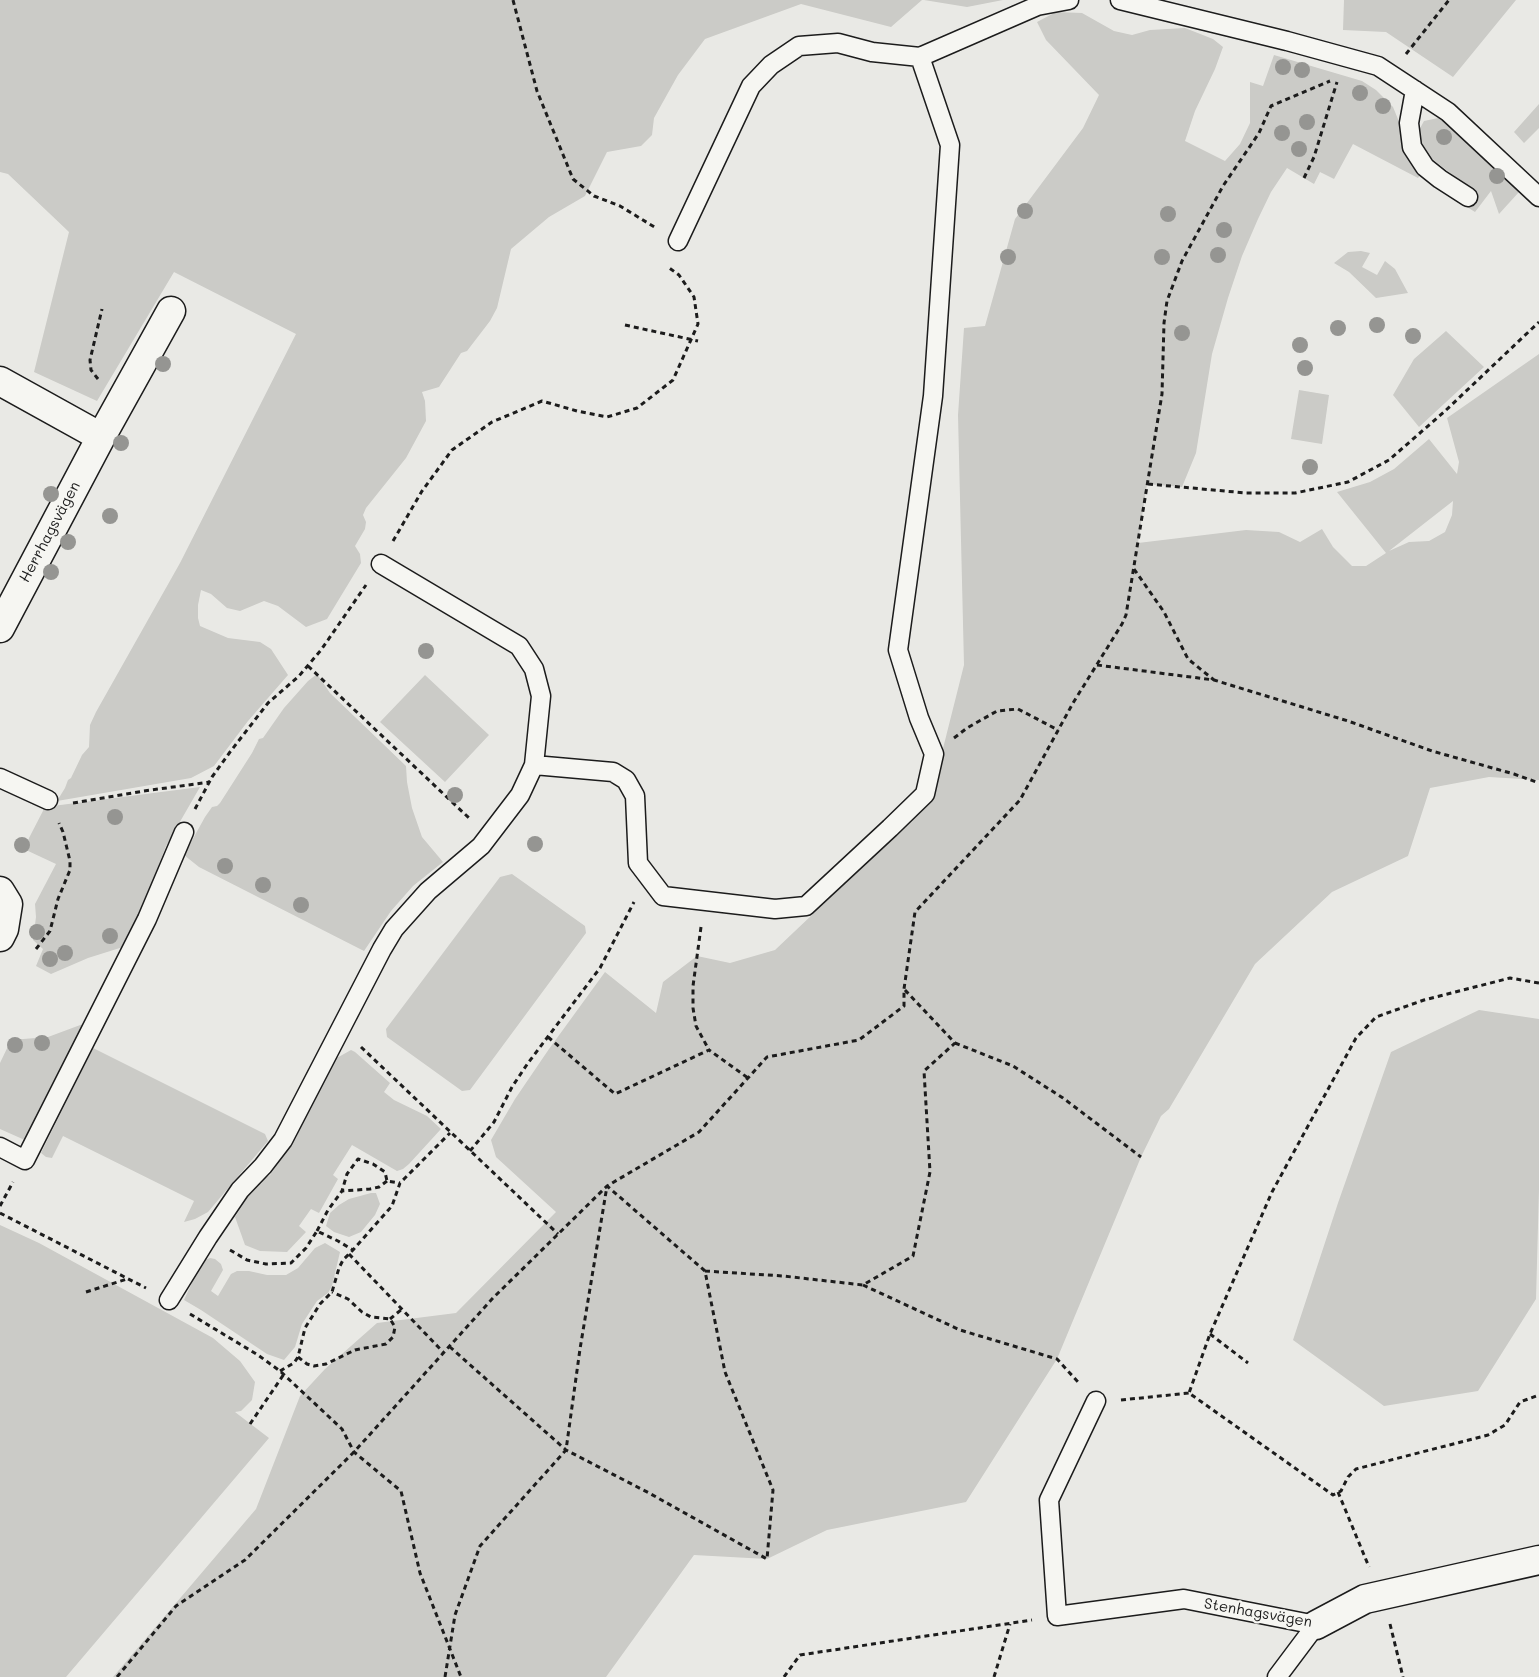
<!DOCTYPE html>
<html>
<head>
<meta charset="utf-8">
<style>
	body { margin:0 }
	canvas { display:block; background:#e9e9e5 }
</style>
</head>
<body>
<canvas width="1539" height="1677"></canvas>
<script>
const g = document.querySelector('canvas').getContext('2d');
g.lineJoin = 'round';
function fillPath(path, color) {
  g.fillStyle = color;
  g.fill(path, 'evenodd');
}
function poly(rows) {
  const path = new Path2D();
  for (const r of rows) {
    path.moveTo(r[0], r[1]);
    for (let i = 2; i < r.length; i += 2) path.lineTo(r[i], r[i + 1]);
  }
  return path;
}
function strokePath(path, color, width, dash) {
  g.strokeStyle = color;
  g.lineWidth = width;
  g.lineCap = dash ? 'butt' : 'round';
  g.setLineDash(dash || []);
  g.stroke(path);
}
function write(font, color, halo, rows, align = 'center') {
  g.font = font + ' Mali,sans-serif';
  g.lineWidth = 4.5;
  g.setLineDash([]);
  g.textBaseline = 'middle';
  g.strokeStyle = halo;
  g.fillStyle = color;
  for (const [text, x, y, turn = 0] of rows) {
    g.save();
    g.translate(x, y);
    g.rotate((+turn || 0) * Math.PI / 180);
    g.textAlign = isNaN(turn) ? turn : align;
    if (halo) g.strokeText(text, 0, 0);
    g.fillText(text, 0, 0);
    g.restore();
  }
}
const green = poly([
	[0,0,922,0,891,27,801,4,705,39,678,75,654,118,652,135,641,146,607,152,585,196,549,217,511,249,497,308,490,321,467,351,461,353,439,387,422,392,425,401,426,421,406,458,366,508,363,515,366,522,365,529,355,546,360,554,361,563,327,619,306,627,278,606,264,601,240,611,227,608,211,594,201,590,198,605,198,618,200,626,228,638,260,642,271,649,288,675,248,721,214,766,191,778,57,801,65,788,68,780,71,778,82,755,89,747,90,725,96,712,180,563,296,334,174,272,97,401,34,372,69,232,8,174,0,172],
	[924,0,1003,0,967,7],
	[1344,0,1516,0,1453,77,1386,32,1343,30],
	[1056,12,1082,13,1114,31,1132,35,1150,30,1185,28,1213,39,1223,47,1215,69,1195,111,1185,141,1225,161,1240,144,1250,123,1250,82,1263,86,1274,55,1362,81,1376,90,1393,107,1402,129,1418,132,1424,121,1443,117,1519,192,1499,214,1491,191,1475,212,1467,207,1476,193,1431,158,1418,178,1353,144,1334,179,1320,172,1314,184,1287,168,1271,192,1258,219,1242,256,1228,298,1212,354,1196,453,1182,487,1147,484,1138,543,1246,530,1279,532,1300,542,1322,529,1333,547,1352,566,1366,566,1386,553,1337,492,1370,482,1394,469,1429,439,1457,474,1459,462,1447,418,1539,354,1539,780,1489,777,1430,788,1408,856,1332,892,1255,964,1169,1109,1161,1116,1141,1157,1057,1359,966,1502,827,1530,767,1559,694,1555,606,1677,113,1677,256,1509,300,1396,325,1369,377,1323,456,1313,556,1212,496,1157,491,1140,515,1099,549,1049,605,972,656,1013,663,982,697,956,730,963,775,950,929,804,964,665,958,415,964,328,985,326,1015,219,1083,128,1099,95,1046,40,1037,22],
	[1453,501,1452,515,1445,532,1429,541,1409,542,1389,551],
	[1539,104,1539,128,1524,143,1514,132],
	[1361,251,1370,253,1362,267,1377,275,1385,261,1395,269,1408,293,1376,298,1349,272,1334,263,1348,252],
	[1446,331,1484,367,1419,427,1393,395,1414,359],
	[1299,390,1329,395,1322,444,1291,439],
	[317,674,330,693,406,766,407,782,412,808,422,837,443,862,413,886,391,911,364,951,199,867,184,855,205,817,212,807,217,806,220,803,252,753,259,739,263,738,284,708,308,681],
	[425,675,489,735,445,782,380,722],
	[200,787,166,846,136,925,123,947,88,958,51,974,36,966,43,949,33,940,36,917,35,904,56,864,26,850,29,838,45,807],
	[512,874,585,926,586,933,470,1090,462,1091,387,1037,386,1029,500,877],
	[1479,1010,1539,1019,1539,1189,1536,1299,1478,1391,1384,1406,1293,1340,1338,1203,1391,1052],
	[83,1024,27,1141,0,1129,0,1063,11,1040,48,1037],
	[93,1048,265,1134,268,1141,208,1212,195,1219,184,1222,194,1201,63,1136,52,1158,46,1157,41,1153],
	[351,1050,355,1052,390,1083,384,1092,394,1100,427,1116,441,1129,409,1164,403,1169,397,1171,352,1145,333,1175,338,1179,319,1213,311,1209,299,1226,306,1232,287,1252,260,1251,245,1245,235,1217,256,1184,270,1175,296,1138,305,1117,306,1111,330,1067,335,1059],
	[371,1193,376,1193,380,1204,375,1215,361,1232,349,1237,334,1232,326,1226,330,1213,339,1205,349,1199],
	[0,1225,39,1243,213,1338,240,1361,255,1382,252,1400,241,1411,235,1412,269,1438,66,1677,0,1677],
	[325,1243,340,1252,332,1286,328,1293,317,1301,302,1324,295,1347,284,1360,267,1354,201,1310,184,1300,202,1261,210,1258,215,1259,221,1264,223,1270,211,1291,218,1296,231,1274,237,1271,249,1271,267,1275,286,1275,298,1268,315,1248]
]);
const path = poly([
	[513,0,537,91,573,179,594,196,620,206,656,228],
	[1406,54,1449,0],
	[1304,178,1314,157,1337,82],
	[625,325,698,341],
	[98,379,91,370,90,360,102,309],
	[1148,484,1246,493,1295,493,1348,482,1389,460,1444,412,1539,322],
	[393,541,422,491,452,450,492,422,542,401,577,411,607,417,637,408,673,380,698,324,694,297,679,275,668,267],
	[1134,569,1164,612,1188,659,1214,680],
	[1097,665,1214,680,1348,721,1432,751,1514,774,1539,783],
	[308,666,469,818],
	[954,738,967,728,997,711,1018,709,1058,730],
	[73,803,144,791,210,782],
	[195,809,212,777,230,752,268,703,299,676,321,650,366,585],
	[701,927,693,986,693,1008,696,1026,709,1050],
	[36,949,50,931,58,899,70,870,70,861,63,832,59,823],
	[1539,983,1510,978,1424,1000,1376,1017,1356,1038,1272,1192,1210,1334,1189,1393,1333,1495,1341,1491,1348,1477,1356,1469,1488,1435,1505,1425,1520,1402,1539,1395],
	[548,1037,615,1094,709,1050,748,1078],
	[955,1043,1013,1066,1063,1098,1141,1157],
	[361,1047,558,1234],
	[470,1151,494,1122,512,1087,528,1063,600,968,634,902],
	[387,1181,379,1187,370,1189,342,1191,347,1174,358,1159,373,1164,385,1172,387,1181,400,1183],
	[0,1206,13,1182],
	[0,1213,146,1288],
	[317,1231,328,1210,342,1191],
	[230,1250,247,1260,266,1264,291,1263,306,1248,317,1231,338,1241,353,1250,392,1206,400,1183,450,1133],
	[349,1254,444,1353],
	[705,1271,783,1276,863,1285,913,1256,930,1172,924,1071,955,1043,904,989],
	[863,1285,960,1330,1057,1359,1078,1382],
	[86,1292,127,1279],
	[190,1314,258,1355,280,1371,342,1429,354,1452,401,1491,420,1573,461,1677],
	[390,1319,402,1309],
	[1210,1334,1248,1363],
	[298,1357,307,1364,314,1366,326,1364,355,1350,386,1344,393,1337,395,1327,390,1319,371,1317,362,1312,348,1299,332,1292],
	[280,1371,294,1363,298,1357,305,1328,320,1304,332,1292,339,1268,343,1260,353,1250],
	[1121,1400,1189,1393],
	[250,1424,284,1374],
	[1338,1492,1369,1567],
	[1390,1624,1403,1677],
	[117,1677,176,1606,245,1560,354,1452,493,1298,607,1186,699,1132,767,1057,859,1040,904,1006,904,989,915,912,1020,800,1073,703,1122,624,1126,615,1162,394,1164,323,1167,301,1182,261,1223,186,1259,133,1271,106,1330,81],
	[445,1677,455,1615,480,1546,566,1450,580,1349,607,1186,705,1271,725,1372,773,1490,767,1559,649,1493,566,1450,450,1347],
	[784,1677,800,1655,1032,1620],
	[994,1677,1010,1624]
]);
const lane = poly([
	[1120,0,1287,41,1378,66,1448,112,1539,197],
	[1415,90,1409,123,1412,147,1425,167,1440,179,1468,197],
	[678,241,751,86,771,65,799,46,838,43,872,52,920,57,1037,6,1069,0],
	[381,564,519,646,534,669,541,696,534,765,613,772,626,780,635,796,638,863,663,896,775,909,806,906,890,828,925,794,934,754,919,718,898,650,933,396,950,145,920,57],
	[0,778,48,800],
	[0,1147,25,1160,147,919,184,832],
	[169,1300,208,1237,240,1190,263,1166,283,1140,382,949,394,929,428,891,481,846,520,795,534,765],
	[1096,1401,1049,1500,1057,1616,1184,1599,1316,1625,1277,1677]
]);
const street = poly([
	[0,381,101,437,0,628],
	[101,437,171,311],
	[0,891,8,904,4,929,0,937],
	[1316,1625,1365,1599,1539,1560]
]);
const trees = [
	[1283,67],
	[1302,70],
	[1360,93],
	[1383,106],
	[1307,122],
	[1282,133],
	[1444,137],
	[1299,149],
	[1497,176],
	[1025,211],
	[1168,214],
	[1224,230],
	[1218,255],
	[1008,257],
	[1162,257],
	[1377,325],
	[1338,328],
	[1182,333],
	[1413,336],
	[1300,345],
	[163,364],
	[1305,368],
	[121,443],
	[1310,467],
	[51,494],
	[110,516],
	[68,542],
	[51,572],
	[426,651],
	[455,795],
	[115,817],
	[535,844],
	[22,845],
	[225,866],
	[263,885],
	[301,905],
	[37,932],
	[110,936],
	[65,953],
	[50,959],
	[42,1043],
	[15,1045]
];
const streetNames = [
	["Herrhagsvägen",50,532,-62],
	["Stenhagsvägen",1258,1613,10]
];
fillPath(green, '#cbcbc7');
strokePath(lane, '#1c1c1c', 21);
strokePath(street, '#1c1c1c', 31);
strokePath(path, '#1c1c1c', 3, [5, 4]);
strokePath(lane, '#f6f6f2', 18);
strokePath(street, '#f6f6f2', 28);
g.fillStyle = '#959592';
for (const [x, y] of trees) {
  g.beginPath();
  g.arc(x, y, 8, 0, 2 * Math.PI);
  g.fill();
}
write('15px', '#1c1c1c', '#f6f6f2', streetNames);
</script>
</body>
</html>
